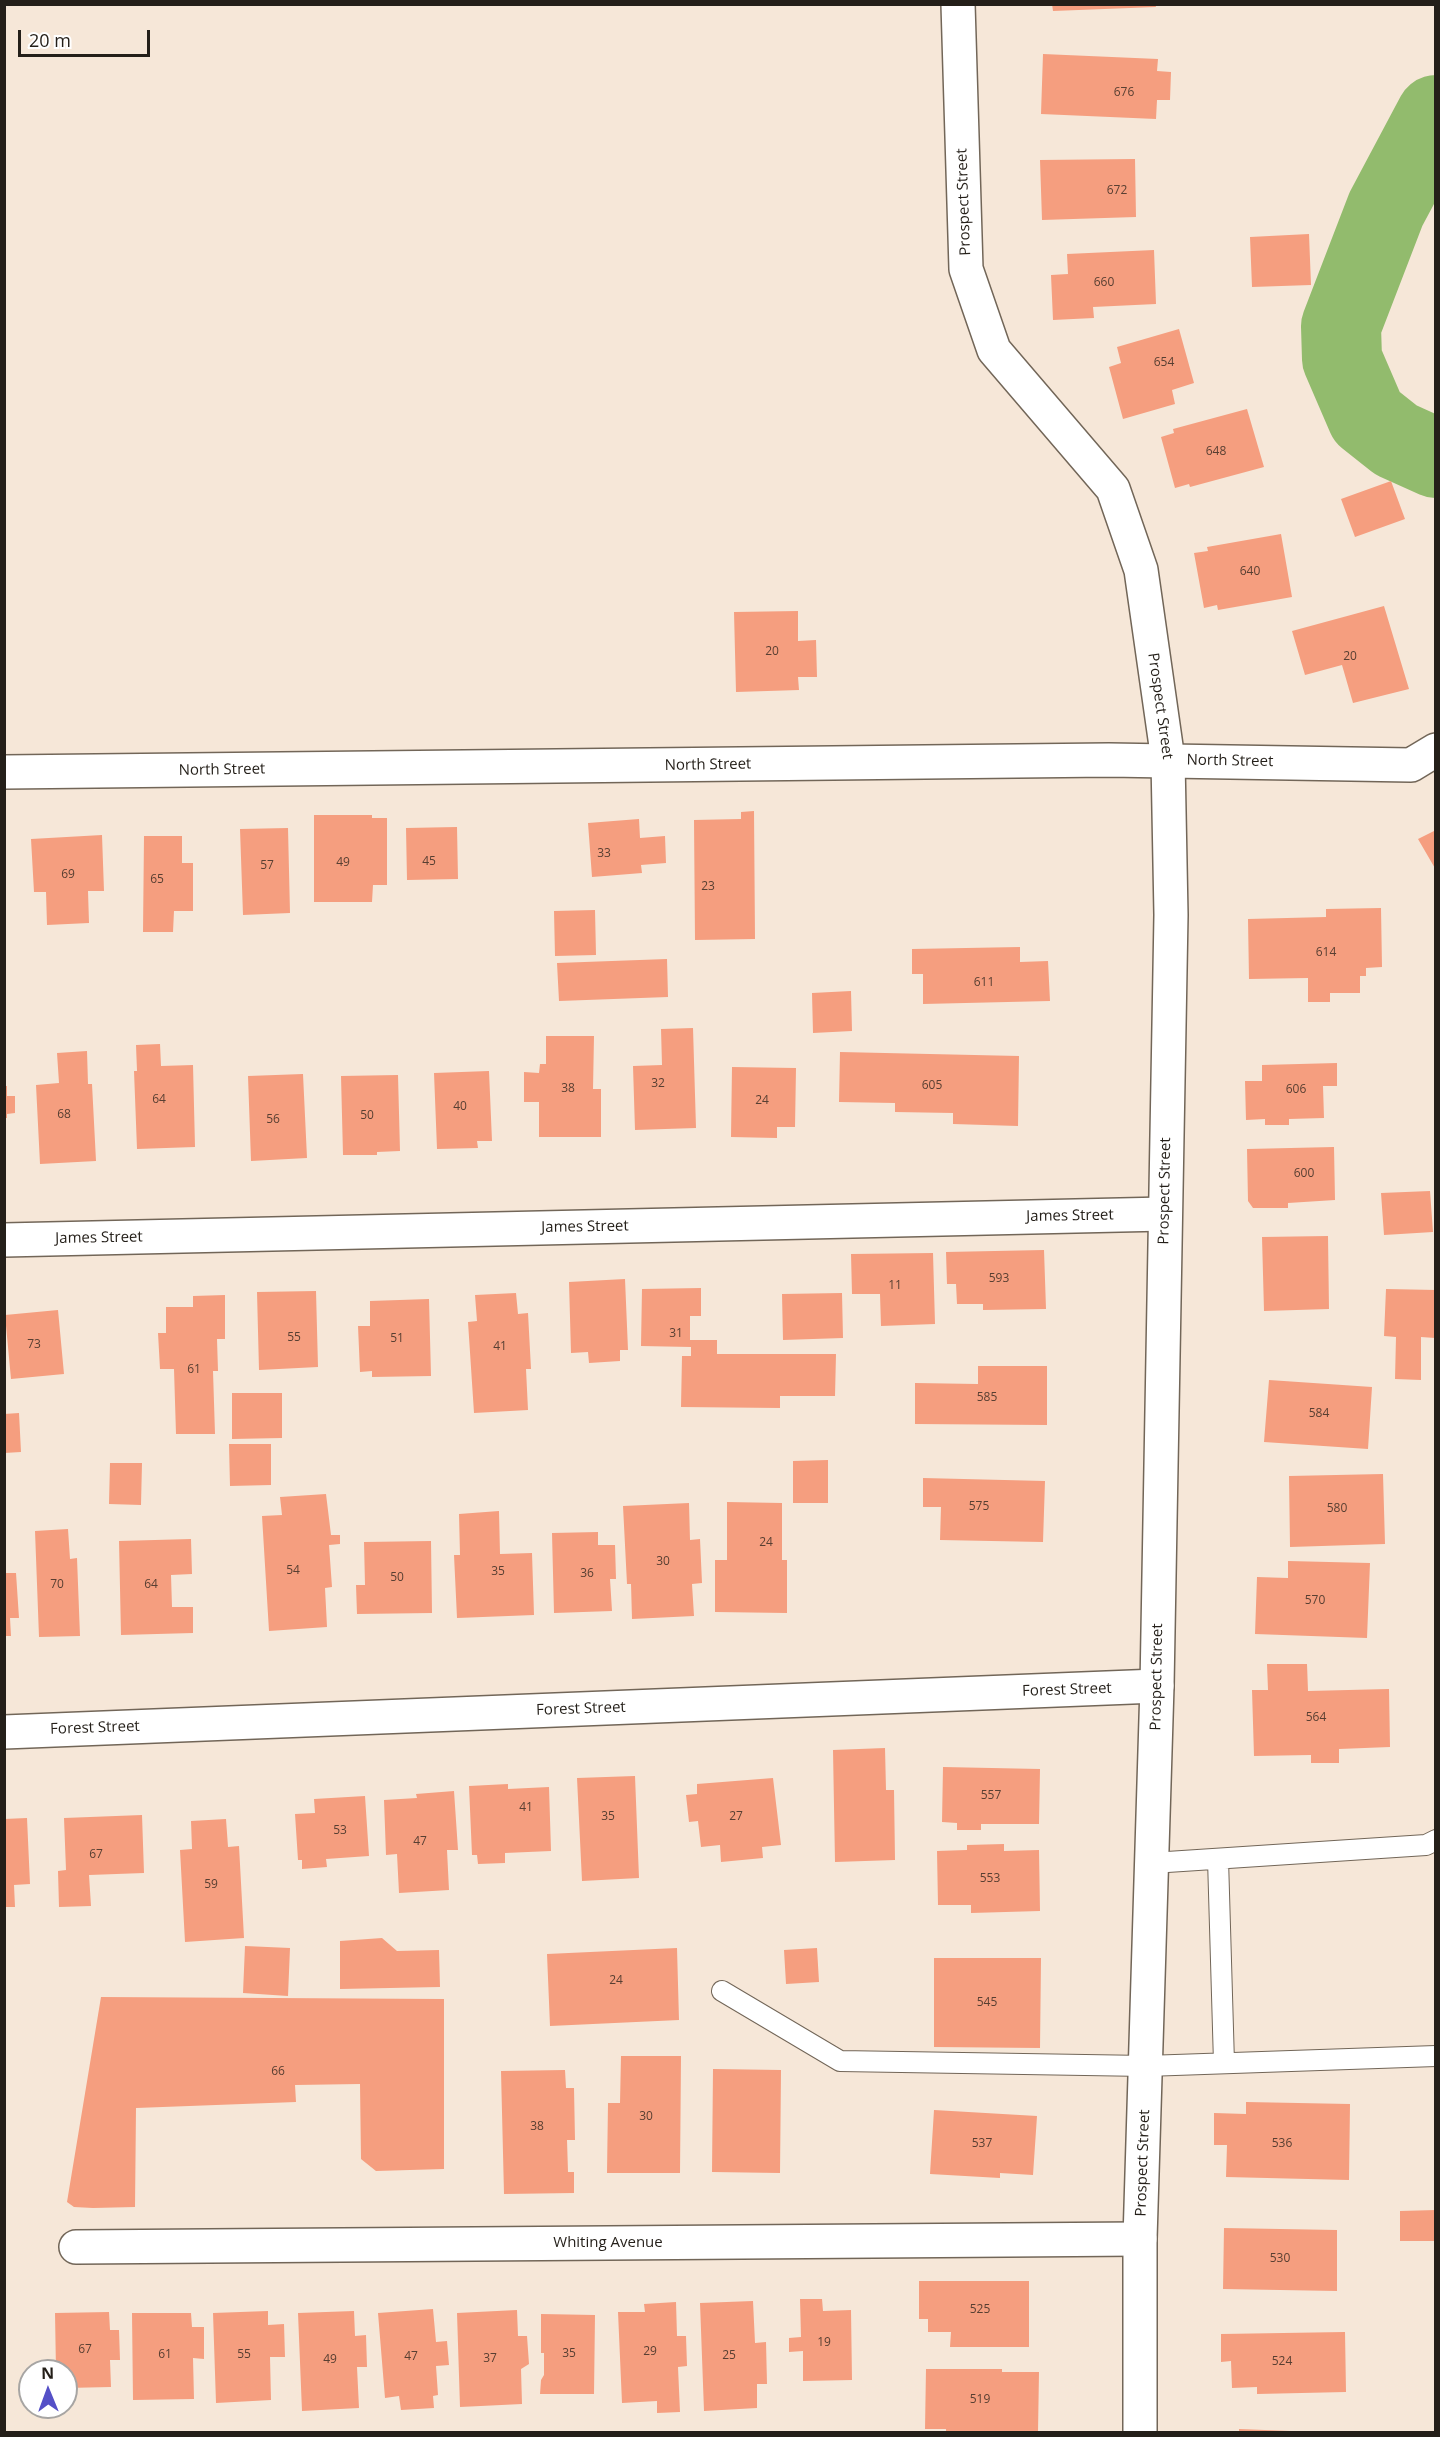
<!DOCTYPE html>
<html>
<head>
<meta charset="utf-8">
<style>
	body { margin:0 }
	#map { position:relative; width:1440px; height:2437px; overflow:hidden; background:#f6e7d8; font-family:"Open Sans",sans-serif }
	canvas { display:block }
	.frame { position:absolute; inset:0; border:6px solid #241f19; pointer-events:none }
	.north { position:absolute; left:18px; top:2359px; width:60px; height:60px; box-sizing:border-box; background:#fff; border:2px solid #a7a5a3; border-radius:50%; rotate:359deg; font-size:16px; font-weight:700; line-height:24px; text-align:center; color:#241f19 }
	.north::after { content:''; display:block; margin:auto; width:21px; height:27px; background:#5550c7; clip-path:polygon(50% 0,100% 100%,50% 72%,0 100%) }
	.scale { position:absolute; left:18px; top:30px; width:132px; height:27px; box-sizing:border-box; border:3px solid #241f19; border-top:0; padding-left:8px; font-size:18px; line-height:21px; white-space:nowrap; color:#241f19; -webkit-text-stroke:4px #fff; paint-order:stroke }
</style>
</head>
<body>
<div id="map">
<canvas width="1440" height="2437"></canvas>
<div class="frame"></div>
<div class="north">N</div>
<div class="scale">20 m</div>
</div>
<script>
const g = document.querySelector('canvas').getContext('2d');
g.lineJoin = 'round';
function poly(rows) {
  const path = new Path2D();
  for (const r of rows) {
    path.moveTo(r[0], r[1]);
    for (let i = 2; i < r.length; i += 2) path.lineTo(r[i], r[i + 1]);
  }
  return path;
}
function strokePath(path, color, width, dash) {
  g.strokeStyle = color;
  g.lineWidth = width;
  g.lineCap = dash ? 'butt' : 'round';
  g.setLineDash(dash || []);
  g.stroke(path);
}
function fillPath(path, color) {
  g.fillStyle = color;
  g.fill(path, 'evenodd');
}
function write(font, color, halo, rows, align = 'center') {
  g.font = font + ' "Open Sans",sans-serif';
  g.lineWidth = 4.5;
  g.setLineDash([]);
  g.textBaseline = 'middle';
  g.strokeStyle = halo;
  g.fillStyle = color;
  for (const [text, x, y, turn = 0] of rows) {
    g.save();
    g.translate(x, y);
    g.rotate((+turn || 0) * Math.PI / 180);
    g.textAlign = isNaN(turn) ? turn : align;
    if (halo) g.strokeText(text, 0, 0);
    g.fillText(text, 0, 0);
    g.restore();
  }
}
const river = poly([
	[1436,115,1386,209,1341,326,1342,359,1367,417,1396,440,1436,458]
]);
const building = poly([
	[1052,4,1155,4,1156,7,1053,11],
	[1043,54,1158,59,1157,71,1171,72,1170,100,1157,100,1156,119,1041,114],
	[1135,159,1136,217,1042,220,1040,160],
	[1309,234,1311,285,1252,287,1250,237],
	[1154,250,1156,304,1093,307,1094,318,1053,320,1051,275,1068,274,1067,254],
	[1179,329,1194,383,1172,390,1175,404,1123,419,1109,367,1121,363,1117,347],
	[1247,409,1264,467,1190,487,1189,484,1175,488,1161,437,1174,433,1173,429],
	[1391,481,1405,519,1355,537,1341,499],
	[1281,534,1292,597,1218,610,1217,605,1204,608,1194,553,1208,551,1207,547],
	[1384,606,1409,689,1353,703,1342,665,1305,675,1292,631],
	[798,611,798,641,816,640,817,677,798,677,799,690,736,692,734,612],
	[754,811,755,939,695,940,694,820,741,819,741,812],
	[314,815,372,815,372,818,387,818,387,885,373,885,372,902,314,902],
	[639,819,640,838,665,836,666,863,641,865,642,873,592,877,588,823],
	[457,827,458,879,407,880,406,828],
	[288,828,290,913,243,915,240,829],
	[1436,830,1436,870,1418,839],
	[102,835,104,891,88,891,89,923,47,925,46,892,34,892,31,839],
	[144,836,182,836,182,863,193,863,193,911,174,911,173,932,143,932],
	[1381,908,1382,967,1366,968,1366,976,1360,976,1360,993,1330,993,1330,1002,1308,1002,1308,978,1249,979,1248,919,1326,917,1326,909],
	[595,910,596,955,555,956,554,911],
	[1020,947,1020,962,1048,961,1050,1001,923,1004,923,974,912,974,912,949],
	[667,959,668,997,559,1001,557,963],
	[851,991,852,1031,813,1033,812,993],
	[693,1028,696,1128,635,1130,633,1066,662,1065,661,1029],
	[546,1036,594,1036,593,1089,601,1089,601,1137,539,1137,539,1102,524,1102,524,1072,539,1073,540,1064,546,1064],
	[160,1044,161,1066,193,1065,195,1147,137,1149,134,1071,137,1071,136,1045],
	[87,1051,88,1084,92,1084,96,1161,40,1164,36,1085,59,1083,57,1053],
	[840,1052,1019,1056,1018,1126,953,1124,953,1113,895,1112,895,1103,839,1102],
	[1337,1063,1337,1086,1323,1086,1324,1118,1289,1119,1289,1125,1265,1125,1265,1119,1246,1120,1245,1081,1262,1081,1262,1065],
	[732,1067,796,1068,795,1127,777,1127,777,1138,731,1137],
	[489,1071,492,1141,477,1141,478,1148,437,1149,434,1073],
	[303,1074,307,1158,251,1161,248,1076],
	[398,1075,400,1151,377,1152,377,1155,343,1155,341,1076],
	[4,1086,7,1086,7,1096,15,1096,15,1113,7,1114,7,1118,4,1118],
	[1334,1147,1335,1200,1288,1203,1288,1208,1253,1208,1248,1201,1247,1149],
	[1430,1191,1433,1232,1384,1235,1381,1193],
	[1328,1236,1329,1309,1264,1311,1262,1237],
	[1044,1250,1046,1309,983,1310,983,1304,957,1304,956,1284,947,1284,946,1252],
	[933,1253,935,1324,881,1326,880,1294,852,1294,851,1254],
	[625,1279,628,1350,620,1350,620,1361,589,1363,588,1352,571,1353,569,1282],
	[701,1288,701,1316,690,1316,690,1340,717,1340,717,1354,836,1354,835,1396,780,1396,780,1408,681,1407,682,1356,691,1356,691,1347,641,1346,642,1289],
	[1386,1289,1436,1290,1435,1338,1421,1337,1421,1380,1395,1379,1396,1337,1384,1336],
	[316,1291,318,1367,259,1370,257,1292],
	[516,1293,518,1314,528,1313,531,1369,526,1369,528,1410,474,1413,468,1322,477,1321,475,1295],
	[842,1293,843,1338,783,1340,782,1294],
	[225,1295,225,1339,217,1339,218,1371,213,1371,215,1434,176,1434,174,1369,160,1369,158,1333,166,1333,166,1307,193,1307,193,1296],
	[429,1299,431,1376,372,1377,372,1371,360,1372,358,1326,370,1326,370,1301],
	[58,1310,64,1374,11,1379,5,1315],
	[978,1366,1047,1366,1047,1425,915,1424,915,1383,978,1384],
	[1269,1380,1372,1387,1368,1449,1264,1442],
	[232,1393,282,1393,282,1438,232,1439],
	[19,1413,21,1452,4,1453,4,1414],
	[229,1444,271,1444,271,1485,230,1486],
	[828,1460,828,1503,793,1503,793,1461],
	[110,1463,142,1463,141,1505,109,1504],
	[1383,1474,1385,1544,1290,1547,1289,1476],
	[923,1478,1045,1481,1043,1542,940,1540,941,1507,923,1507],
	[326,1494,331,1535,340,1535,340,1544,329,1545,332,1587,325,1588,327,1627,269,1631,262,1516,282,1515,280,1497],
	[727,1502,782,1503,782,1560,787,1560,787,1613,715,1612,715,1560,727,1560],
	[689,1503,690,1540,700,1539,702,1583,692,1584,694,1616,632,1619,631,1584,627,1584,623,1506],
	[499,1511,500,1554,532,1553,534,1615,457,1618,454,1555,460,1555,459,1514],
	[68,1529,70,1559,77,1558,80,1636,39,1637,35,1531],
	[598,1532,598,1545,615,1545,616,1579,610,1579,612,1611,554,1613,552,1533],
	[191,1539,192,1574,171,1575,172,1607,193,1607,193,1633,121,1635,119,1541],
	[431,1541,432,1613,357,1614,356,1585,365,1585,364,1542],
	[1288,1561,1370,1563,1367,1638,1255,1634,1257,1577,1288,1578],
	[4,1573,16,1573,19,1618,10,1618,11,1636,4,1636],
	[1267,1664,1307,1664,1308,1691,1389,1689,1390,1747,1339,1749,1339,1763,1311,1763,1311,1755,1254,1756,1252,1690,1268,1690],
	[885,1748,886,1790,894,1790,895,1860,835,1862,833,1750],
	[943,1767,1040,1769,1039,1824,981,1824,981,1830,957,1830,957,1823,942,1822],
	[635,1776,639,1878,582,1881,577,1778],
	[773,1778,781,1845,762,1847,763,1858,721,1862,720,1845,701,1847,698,1821,689,1822,686,1795,697,1794,697,1784],
	[508,1784,508,1789,549,1787,551,1851,505,1853,505,1863,478,1864,477,1855,472,1855,469,1786],
	[454,1791,458,1850,447,1850,449,1890,399,1893,397,1854,386,1855,384,1800,417,1798,416,1794],
	[365,1796,369,1856,326,1859,327,1867,302,1869,302,1860,298,1860,295,1814,315,1813,314,1799],
	[142,1815,144,1873,89,1875,91,1906,59,1907,58,1871,66,1870,64,1818],
	[27,1818,30,1884,14,1885,15,1907,4,1907,4,1819],
	[226,1819,228,1847,239,1846,244,1938,185,1942,180,1850,192,1849,191,1821],
	[1004,1844,1004,1851,1039,1850,1040,1911,971,1913,971,1905,938,1905,937,1851,967,1850,967,1845],
	[382,1938,397,1951,439,1950,440,1987,340,1989,340,1941],
	[245,1946,290,1948,288,1996,243,1993],
	[677,1948,679,2020,550,2026,547,1954],
	[817,1948,819,1982,786,1984,784,1950],
	[934,1958,1041,1958,1040,2048,934,2047],
	[101,1997,444,1999,444,2169,376,2171,361,2159,360,2084,295,2085,296,2102,136,2108,135,2207,93,2208,74,2207,67,2202],
	[621,2056,681,2056,680,2173,607,2173,608,2103,620,2103],
	[713,2069,781,2070,780,2173,712,2172],
	[565,2070,566,2088,574,2088,575,2140,567,2140,568,2172,574,2172,574,2193,504,2194,501,2071],
	[1246,2102,1350,2104,1349,2180,1226,2177,1227,2145,1214,2145,1214,2113,1246,2114],
	[934,2110,1037,2116,1033,2175,1000,2173,1000,2178,930,2174],
	[1436,2210,1436,2241,1400,2241,1400,2211],
	[1224,2228,1337,2230,1337,2291,1223,2289],
	[919,2281,1029,2281,1029,2347,950,2347,951,2332,928,2332,928,2319,919,2319],
	[800,2299,822,2299,823,2311,851,2310,852,2380,803,2381,803,2351,789,2352,789,2338,801,2337],
	[753,2301,755,2343,766,2342,767,2384,757,2384,757,2408,704,2411,700,2303],
	[676,2302,677,2336,686,2336,687,2366,678,2367,680,2412,657,2413,657,2401,622,2403,618,2312,645,2312,644,2304],
	[433,2309,436,2342,447,2341,449,2365,436,2366,438,2395,433,2396,434,2408,401,2410,399,2396,385,2398,378,2313],
	[517,2310,518,2336,527,2336,529,2364,521,2369,522,2404,460,2407,457,2313],
	[268,2311,268,2325,284,2324,285,2357,270,2357,271,2400,216,2403,213,2313],
	[354,2311,355,2336,366,2335,367,2367,357,2367,359,2408,302,2411,298,2313],
	[109,2312,110,2330,119,2330,120,2360,110,2360,111,2387,66,2388,66,2371,56,2371,55,2313],
	[132,2313,191,2313,192,2327,204,2327,204,2359,193,2358,194,2399,133,2400],
	[541,2314,595,2315,594,2394,540,2394,541,2380,544,2375,544,2353,541,2353],
	[1345,2332,1346,2392,1257,2394,1257,2387,1232,2388,1231,2361,1221,2362,1221,2334],
	[926,2369,1002,2369,1002,2372,1039,2372,1038,2432,946,2432,946,2429,925,2429],
	[1239,2429,1291,2431,1291,2432,1239,2432]
]);
const lane = poly([
	[1218,1859,1224,2063],
	[1152,1863,1426,1845,1436,1840],
	[722,1991,840,2061,1146,2066,1436,2056]
]);
const street = poly([
	[4,772,1109,760,1411,765,1436,750],
	[4,1240,1165,1214],
	[4,1732,1157,1686],
	[76,2247,1140,2239]
]);
const secondary = poly([
	[958,4,966,269,994,350,1113,489,1141,570,1168,760,1171,915,1157,1686,1140,2239,1140,2432]
]);
const numberNames = [
	["676",1124,93],
	["672",1117,191],
	["660",1104,283],
	["654",1164,363],
	["648",1216,452],
	["640",1250,572],
	["20",772,652],
	["20",1350,657],
	["33",604,854],
	["45",429,862],
	["49",343,863],
	["57",267,866],
	["69",68,875],
	["65",157,880],
	["23",708,887],
	["614",1326,953],
	["611",984,983],
	["32",658,1084],
	["605",932,1086],
	["38",568,1089],
	["606",1296,1090],
	["64",159,1100],
	["24",762,1101],
	["40",460,1107],
	["68",64,1115],
	["50",367,1116],
	["56",273,1120],
	["600",1304,1174],
	["593",999,1279],
	["11",895,1286],
	["31",676,1334],
	["55",294,1338],
	["51",397,1339],
	["73",34,1345],
	["41",500,1347],
	["61",194,1370],
	["585",987,1398],
	["584",1319,1414],
	["575",979,1507],
	["580",1337,1509],
	["24",766,1543],
	["30",663,1562],
	["54",293,1571],
	["35",498,1572],
	["36",587,1574],
	["50",397,1578],
	["70",57,1585],
	["64",151,1585],
	["570",1315,1601],
	["564",1316,1718],
	["557",991,1796],
	["41",526,1808],
	["35",608,1817],
	["27",736,1817],
	["53",340,1831],
	["47",420,1842],
	["67",96,1855],
	["553",990,1879],
	["59",211,1885],
	["24",616,1981],
	["545",987,2003],
	["66",278,2072],
	["30",646,2117],
	["38",537,2127],
	["537",982,2144],
	["536",1282,2144],
	["530",1280,2259],
	["525",980,2310],
	["19",824,2343],
	["67",85,2350],
	["29",650,2352],
	["35",569,2354],
	["61",165,2355],
	["55",244,2355],
	["25",729,2356],
	["47",411,2357],
	["37",490,2359],
	["49",330,2360],
	["524",1282,2362],
	["519",980,2400]
];
const streetNames = [
	["Prospect Street",964,202,-92],
	["Prospect Street",1160,706,82],
	["North Street",1230,761,1],
	["North Street",708,765,-1],
	["North Street",222,770,-1],
	["Prospect Street",1165,1191,-89],
	["James Street",1070,1216,-1],
	["James Street",585,1227,-1],
	["James Street",99,1238,-1],
	["Prospect Street",1157,1677,-89],
	["Forest Street",1067,1690,-2],
	["Forest Street",581,1709,-2],
	["Forest Street",95,1728,-2],
	["Prospect Street",1143,2163,-88],
	["Whiting Avenue",608,2243]
];
strokePath(river, '#92bb6d', 80);
fillPath(building, '#f59e7f');
strokePath(lane, '#726658', 22);
strokePath(street, '#726658', 36);
strokePath(secondary, '#726658', 36);
strokePath(lane, '#fff', 20);
strokePath(street, '#fff', 33);
strokePath(secondary, '#fff', 33);
write('12px', '#583f32', null, numberNames);
write('15px', '#241f19', '#fff', streetNames);
</script>
</body>
</html>
